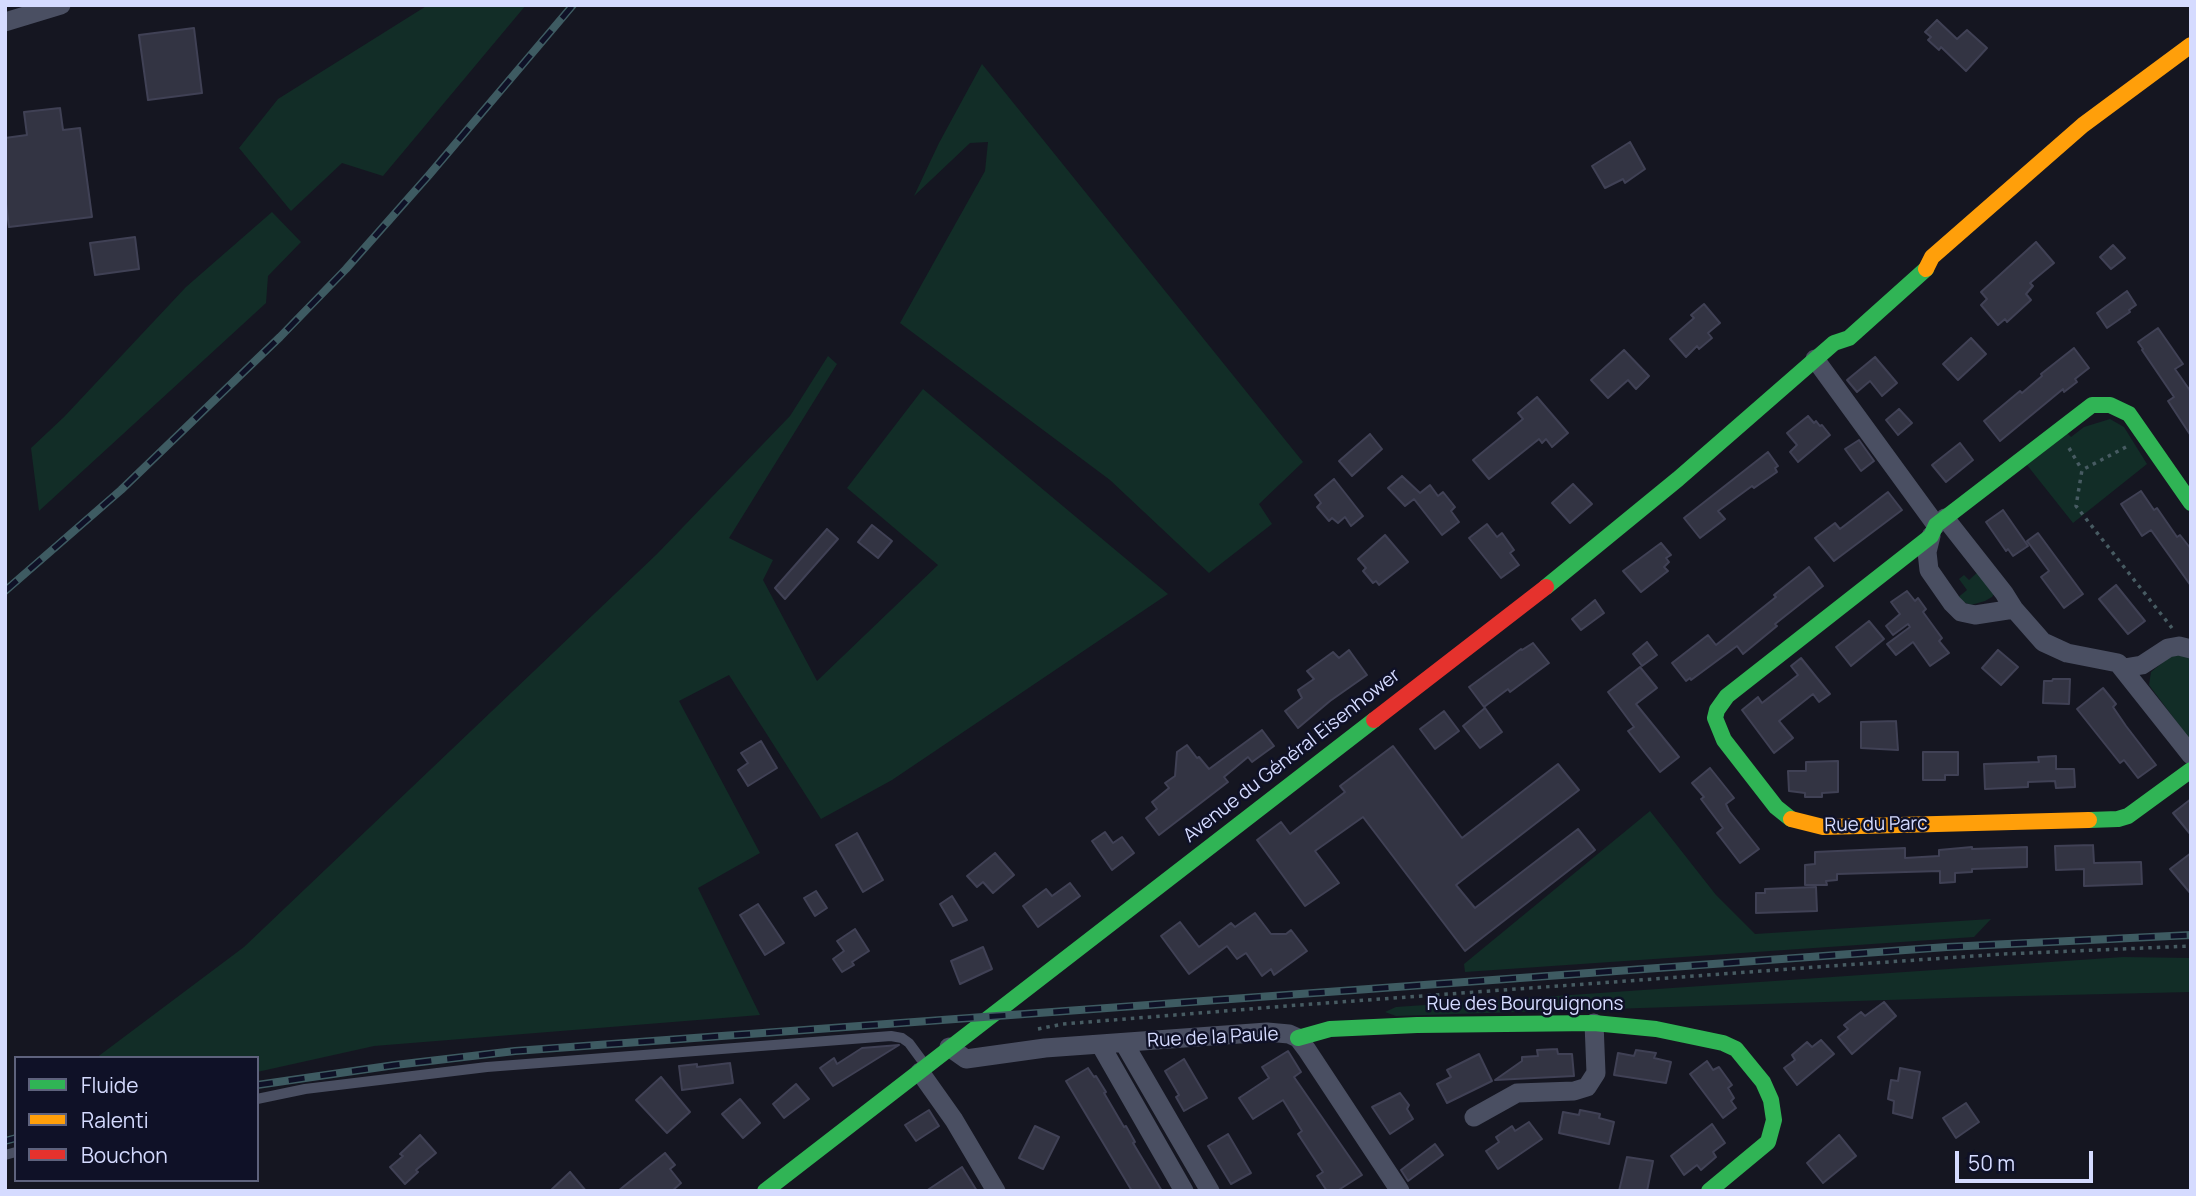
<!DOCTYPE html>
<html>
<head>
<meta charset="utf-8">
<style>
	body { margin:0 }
	#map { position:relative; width:2196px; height:1196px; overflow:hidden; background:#151621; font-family:Manrope,sans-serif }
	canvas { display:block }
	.frame { position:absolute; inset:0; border:7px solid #d5dbff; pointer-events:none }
	.legend { position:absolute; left:14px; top:1056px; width:245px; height:126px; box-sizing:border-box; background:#0f1127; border:2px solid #5e627d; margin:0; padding:9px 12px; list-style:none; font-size:21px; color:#d5dbff }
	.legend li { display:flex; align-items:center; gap:14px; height:35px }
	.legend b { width:35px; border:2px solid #5e627d }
	.scale { position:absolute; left:1955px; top:1151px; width:138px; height:32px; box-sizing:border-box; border:4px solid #d5dbff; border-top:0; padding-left:9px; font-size:21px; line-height:24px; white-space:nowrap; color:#d5dbff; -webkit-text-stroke:5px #0f1127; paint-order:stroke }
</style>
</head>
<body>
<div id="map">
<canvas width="2196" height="1196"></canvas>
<div class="frame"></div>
<ul class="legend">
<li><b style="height:9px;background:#30b455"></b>Fluide</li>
<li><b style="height:9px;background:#ff9f0a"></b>Ralenti</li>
<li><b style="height:9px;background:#e5322d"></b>Bouchon</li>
</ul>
<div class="scale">50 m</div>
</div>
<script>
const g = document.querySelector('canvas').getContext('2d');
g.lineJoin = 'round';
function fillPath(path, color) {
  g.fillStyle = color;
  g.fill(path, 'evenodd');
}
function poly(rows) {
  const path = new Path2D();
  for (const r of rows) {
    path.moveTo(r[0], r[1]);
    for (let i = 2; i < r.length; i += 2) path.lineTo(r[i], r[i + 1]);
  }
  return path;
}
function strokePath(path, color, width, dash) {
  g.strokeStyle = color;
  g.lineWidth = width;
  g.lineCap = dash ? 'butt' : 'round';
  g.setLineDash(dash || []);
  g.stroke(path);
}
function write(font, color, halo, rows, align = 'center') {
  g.font = font + ' Manrope,sans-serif';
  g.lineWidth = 5;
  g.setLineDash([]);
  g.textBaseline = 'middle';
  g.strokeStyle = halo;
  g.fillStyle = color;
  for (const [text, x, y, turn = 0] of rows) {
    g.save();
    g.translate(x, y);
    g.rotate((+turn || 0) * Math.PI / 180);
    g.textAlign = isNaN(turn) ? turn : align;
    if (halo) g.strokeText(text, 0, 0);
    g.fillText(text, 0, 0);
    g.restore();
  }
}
const green = poly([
	[428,5,526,5,383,176,342,163,291,211,239,148,278,99],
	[982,64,1303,462,1259,504,1272,524,1209,573,1110,480,900,323,985,171,988,142,970,143,914,196,939,143],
	[272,212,301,242,268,276,266,303,39,511,31,448,64,417,186,287],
	[828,356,837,364,729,538,773,560,763,580,817,681,938,565,847,488,923,389,1168,594,892,780,821,819,729,675,679,701,760,853,698,888,760,1015,374,1046,257,1072,257,1058,96,1058,244,947,657,554,790,416],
	[2110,419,2124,427,2147,464,2073,523,2027,465,2067,433,2071,437,2084,427],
	[1980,570,1994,594,1992,597,1985,601,1971,605,1956,599,1967,590,1959,579,1964,575,1969,580],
	[2173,654,2191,655,2191,741,2149,685,2151,672],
	[1650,811,1716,895,1755,934,1991,919,1974,937,1465,972,1464,964],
	[2123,957,2191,958,2191,992,1979,997,1396,1016,1385,1012,1396,1007]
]);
const building = poly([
	[1937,20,1957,39,1967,30,1987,48,1966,71,1941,47,1939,50,1928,40,1931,37,1925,32,1937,20],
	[194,28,202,93,148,100,139,35,194,28],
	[60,108,63,130,80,128,92,217,9,227,5,196,5,138,27,135,24,112,60,108],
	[1630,142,1645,169,1625,183,1623,179,1605,188,1592,166,1630,142],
	[135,237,139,269,95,275,90,243,135,237],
	[2036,242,2054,263,2030,283,2033,286,2026,294,2031,300,2007,322,2005,319,1998,325,1981,305,1987,299,1981,292,2036,242],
	[2113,245,2125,258,2111,269,2100,257,2113,245],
	[2127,291,2136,305,2129,310,2130,312,2107,328,2097,313,2127,291],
	[1704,304,1720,323,1708,333,1712,338,1699,349,1697,346,1686,357,1670,339,1694,318,1691,315,1704,304],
	[2158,328,2183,364,2175,369,2191,392,2191,436,2168,401,2174,397,2142,350,2143,349,2138,342,2158,328],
	[1971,338,1986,354,1958,380,1943,364,1971,338],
	[2074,348,2089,368,2075,379,2077,382,2064,392,2063,389,2000,441,1984,421,2020,391,2022,393,2042,376,2041,374,2074,348],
	[1624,350,1649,376,1636,389,1628,380,1608,398,1591,380,1624,350],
	[1875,357,1897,383,1882,396,1870,381,1857,392,1847,380,1875,357],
	[1537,397,1568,433,1552,447,1546,439,1542,443,1539,439,1489,479,1473,460,1523,419,1518,413,1537,397],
	[1899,409,1912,423,1898,435,1886,420,1899,409],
	[1808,416,1814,423,1816,421,1820,426,1822,425,1830,435,1798,462,1790,452,1797,445,1787,433,1808,416],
	[1370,434,1382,449,1352,476,1339,461,1370,434],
	[1859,440,1874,461,1861,471,1845,449,1859,440],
	[1960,443,1973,460,1946,482,1932,465,1960,443],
	[1768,452,1778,466,1775,468,1777,472,1754,488,1752,486,1718,511,1725,519,1700,538,1684,518,1768,452],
	[1402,476,1420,493,1430,485,1438,496,1443,492,1455,507,1451,511,1459,522,1442,535,1414,499,1405,506,1388,488,1402,476],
	[1334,479,1363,516,1351,526,1345,517,1338,523,1332,518,1329,521,1317,507,1321,503,1315,495,1334,479],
	[1573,484,1592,504,1570,523,1552,503,1573,484],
	[2141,491,2154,510,2157,508,2177,537,2180,535,2191,549,2191,586,2151,530,2142,536,2121,504,2141,491],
	[1888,492,1902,510,1834,561,1815,538,1835,523,1840,529,1888,492],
	[2003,510,2028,546,2013,556,2008,549,2006,551,1986,522,2003,510],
	[1487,524,1497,537,1502,533,1514,550,1510,553,1519,565,1501,578,1469,538,1487,524],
	[872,525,892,541,878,558,858,542,872,525],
	[827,529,838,539,785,599,775,588,827,529],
	[2038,533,2083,594,2064,608,2041,577,2049,571,2027,541,2038,533],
	[1385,535,1408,562,1379,585,1376,581,1373,583,1363,571,1366,568,1358,559,1385,535],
	[1661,543,1671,555,1666,558,1669,562,1664,567,1668,571,1641,592,1623,571,1661,543],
	[1809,567,1823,586,1775,624,1777,626,1743,654,1737,646,1691,680,1690,678,1686,681,1672,663,1708,635,1716,645,1776,597,1774,595,1809,567],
	[2116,585,2145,621,2128,634,2099,599,2116,585],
	[1907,591,1915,601,1918,598,1926,609,1923,612,1942,638,1939,641,1949,653,1930,666,1913,642,1896,655,1887,644,1910,627,1908,624,1893,635,1886,626,1900,614,1891,602,1907,591],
	[1595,600,1604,613,1581,630,1572,619,1595,600],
	[1869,621,1884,639,1851,666,1836,647,1869,621],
	[1647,642,1657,655,1642,666,1633,654,1647,642],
	[1533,643,1549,663,1510,692,1508,689,1484,707,1469,687,1521,649,1522,650,1533,643],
	[1349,650,1367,675,1330,701,1298,728,1285,711,1302,698,1298,690,1314,679,1307,671,1333,652,1339,658,1349,650],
	[1998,650,2018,667,2001,685,1982,668,1998,650],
	[1801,658,1830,694,1819,702,1813,694,1779,721,1793,738,1774,753,1742,710,1758,697,1762,703,1798,675,1791,666,1801,658],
	[1640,667,1657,688,1636,704,1679,757,1660,772,1628,731,1634,727,1608,692,1640,667],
	[2053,679,2070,679,2069,704,2043,703,2044,681,2052,681,2053,679],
	[2103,688,2116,704,2113,707,2126,726,2156,765,2138,778,2124,760,2120,763,2077,709,2103,688],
	[1485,708,1502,732,1480,748,1463,726,1485,708],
	[1444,711,1459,731,1435,749,1420,729,1444,711],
	[1896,721,1898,750,1861,748,1861,722,1896,721],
	[1262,730,1274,746,1252,762,1248,757,1224,777,1228,782,1159,835,1146,818,1157,809,1152,802,1169,788,1165,783,1175,776,1177,752,1187,745,1197,758,1199,757,1209,769,1262,730],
	[761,741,777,768,748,786,738,770,748,763,741,753,761,741],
	[1393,746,1462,838,1558,764,1579,790,1456,885,1475,908,1578,829,1595,850,1465,951,1363,817,1315,851,1339,883,1305,906,1257,840,1281,822,1290,834,1345,792,1340,786,1393,746],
	[1923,752,1958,752,1958,775,1945,775,1945,780,1923,780,1923,752],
	[2056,756,2056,769,2074,769,2075,787,2056,788,2055,781,2028,782,2028,787,1985,789,1984,764,2039,762,2038,757,2056,756],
	[1838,761,1838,792,1822,793,1822,797,1805,797,1805,793,1789,791,1788,771,1806,771,1806,762,1838,761],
	[1710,768,1734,798,1726,804,1729,811,1759,849,1740,863,1717,833,1723,828,1701,799,1704,797,1692,783,1710,768],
	[2191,799,2191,835,2173,813,2191,799],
	[1105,832,1113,843,1122,837,1134,853,1112,870,1092,841,1105,832],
	[857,833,883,880,863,892,836,845,857,833],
	[2093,845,2094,863,2141,862,2142,884,2084,886,2084,869,2056,870,2055,846,2093,845],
	[1972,847,1972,849,2027,847,2027,867,1972,869,1972,872,1955,873,1955,882,1940,883,1940,871,1837,874,1837,880,1826,881,1827,885,1805,885,1805,865,1815,864,1815,852,1905,848,1905,858,1939,856,1939,850,1972,847],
	[995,853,1014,875,993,893,983,882,977,887,967,876,995,853],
	[2191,853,2191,894,2170,869,2191,853],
	[1070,883,1080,896,1038,927,1023,906,1046,889,1052,896,1070,883],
	[1816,887,1817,911,1756,913,1756,893,1765,893,1765,889,1816,887],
	[816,891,827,908,815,916,804,898,816,891],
	[952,896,967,920,953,926,940,904,952,896],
	[758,904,784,943,765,955,740,915,758,904],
	[1255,913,1271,934,1286,934,1291,930,1307,951,1274,975,1271,969,1262,976,1246,953,1237,959,1227,946,1189,974,1161,936,1180,922,1199,947,1231,923,1235,927,1255,913],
	[855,929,869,951,852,962,854,965,842,972,833,959,844,951,837,941,855,929],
	[983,947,992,969,960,984,951,961,983,947],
	[1884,1002,1896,1016,1852,1054,1838,1037,1848,1029,1844,1025,1861,1012,1865,1016,1884,1002],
	[1821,1040,1834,1054,1797,1085,1784,1068,1795,1060,1792,1055,1807,1042,1812,1047,1821,1040],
	[899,1045,833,1086,820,1068,834,1058,837,1064,862,1048,899,1045],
	[1557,1049,1558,1054,1572,1054,1574,1076,1495,1080,1522,1061,1522,1057,1538,1056,1537,1050,1557,1049],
	[1636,1050,1656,1053,1654,1058,1671,1062,1666,1083,1614,1075,1618,1053,1634,1056,1636,1050],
	[1288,1051,1301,1072,1294,1077,1362,1175,1337,1191,1327,1191,1317,1176,1323,1172,1298,1134,1302,1131,1283,1100,1253,1119,1239,1098,1269,1078,1262,1067,1288,1051],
	[1479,1054,1492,1081,1447,1103,1437,1084,1451,1077,1447,1070,1479,1054],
	[1184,1059,1207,1098,1184,1111,1176,1097,1179,1095,1165,1071,1184,1059],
	[1707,1061,1713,1070,1719,1067,1732,1085,1728,1088,1734,1098,1731,1101,1736,1108,1723,1118,1690,1074,1707,1061],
	[730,1063,733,1083,682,1090,679,1066,697,1064,697,1067,730,1063],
	[1088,1068,1094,1077,1096,1076,1106,1092,1104,1093,1124,1127,1126,1126,1135,1142,1133,1143,1139,1153,1162,1191,1132,1191,1066,1081,1088,1068],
	[1900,1068,1920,1072,1912,1118,1893,1113,1894,1101,1888,1099,1891,1080,1898,1081,1900,1068],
	[661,1077,690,1112,667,1133,636,1100,661,1077],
	[796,1084,809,1099,784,1118,773,1104,796,1084],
	[1400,1093,1409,1105,1407,1109,1413,1119,1390,1134,1372,1107,1400,1093],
	[740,1099,760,1123,743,1138,722,1114,740,1099],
	[1966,1103,1979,1122,1956,1138,1943,1118,1966,1103],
	[929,1110,939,1126,916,1141,905,1125,929,1110],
	[1580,1110,1600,1114,1599,1118,1614,1122,1609,1144,1559,1133,1563,1112,1579,1115,1580,1110],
	[1529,1122,1542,1139,1498,1169,1486,1151,1499,1142,1496,1137,1512,1126,1515,1131,1529,1122],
	[1712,1124,1725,1143,1713,1152,1716,1157,1701,1170,1697,1165,1684,1175,1671,1156,1712,1124],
	[1035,1126,1059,1137,1043,1169,1019,1158,1035,1126],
	[1228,1134,1251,1173,1231,1184,1208,1146,1228,1134],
	[420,1135,436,1153,416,1170,418,1172,405,1184,390,1167,403,1156,400,1154,420,1135],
	[1839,1135,1856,1156,1823,1183,1807,1163,1839,1135],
	[1435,1144,1443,1155,1408,1181,1401,1170,1435,1144],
	[665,1153,675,1165,670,1169,681,1183,672,1191,618,1191,665,1153],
	[1627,1157,1653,1161,1647,1191,1619,1191,1627,1157],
	[962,1167,977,1191,926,1191,962,1167],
	[570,1172,586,1191,550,1191,570,1172]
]);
const path = poly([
	[2126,447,2082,470,2076,506,2172,628],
	[2069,448,2082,470],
	[1038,1029,1063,1024,1299,1005,1858,964,2004,954,2191,946]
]);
const lane = poly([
	[257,1099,305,1089,487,1067,891,1036,902,1038,909,1043,926,1066],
	[5,1155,16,1152]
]);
const street = poly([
	[5,22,61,5],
	[1815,359,1936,525],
	[1945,518,2004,593,2014,609,2043,642,2067,653,2118,663,2191,755],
	[1931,536,1927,552,1929,570,1952,603,1961,612,1975,615,2014,609],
	[2124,668,2142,665,2168,648,2179,646,2191,649],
	[1124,1043,1210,1191],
	[1100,1044,1184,1191],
	[949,1047,966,1059,1045,1048,1267,1032,1289,1034,1298,1038,1307,1050,1400,1191],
	[920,1072,954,1120,996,1191],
	[1474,1117,1517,1093,1574,1091,1587,1087,1596,1073,1594,1023]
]);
const fast = poly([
	[1546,587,1678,479,1834,343,1849,338,1926,269],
	[1791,819,1776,807,1724,740,1715,718,1717,710,1727,696,1931,536,1936,525,2092,405,2110,405,2129,414,2191,503],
	[2089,820,2118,819,2128,816,2191,770],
	[1298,1038,1330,1029,1417,1025,1594,1023,1656,1029,1723,1043,1736,1049,1763,1082,1771,1100,1774,1120,1768,1142,1709,1191],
	[765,1191,1374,720]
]);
const slow = poly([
	[1926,269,1932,257,2083,125,2191,45],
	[1791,819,1823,827,2089,820]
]);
const jam = poly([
	[1374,720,1546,587]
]);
const rail = poly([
	[5,591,121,490,280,337,346,269,429,175,573,5],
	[257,1085,395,1065,515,1051,1947,947,2191,935],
	[5,1141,16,1138]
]);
const streetNames = [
	["Avenue du Général Eisenhower",1292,756,-38],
	["Rue du Parc",1876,825,-1],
	["Rue des Bourguignons",1525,1005],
	["Rue de la Paule",1213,1038,-3]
];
fillPath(green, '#122d27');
fillPath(building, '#333443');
strokePath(building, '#404155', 2);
strokePath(path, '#475b62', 3.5, [3.5, 5]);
strokePath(lane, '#4a4f62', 10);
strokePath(street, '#4a4f62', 19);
strokePath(fast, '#30b455', 16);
strokePath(slow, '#ff9f0a', 16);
strokePath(jam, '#e5322d', 16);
strokePath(rail, '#3e5b62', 8);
strokePath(rail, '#0f1127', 5, [16]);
write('19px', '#d5dbff', '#0f1127', streetNames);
</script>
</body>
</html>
